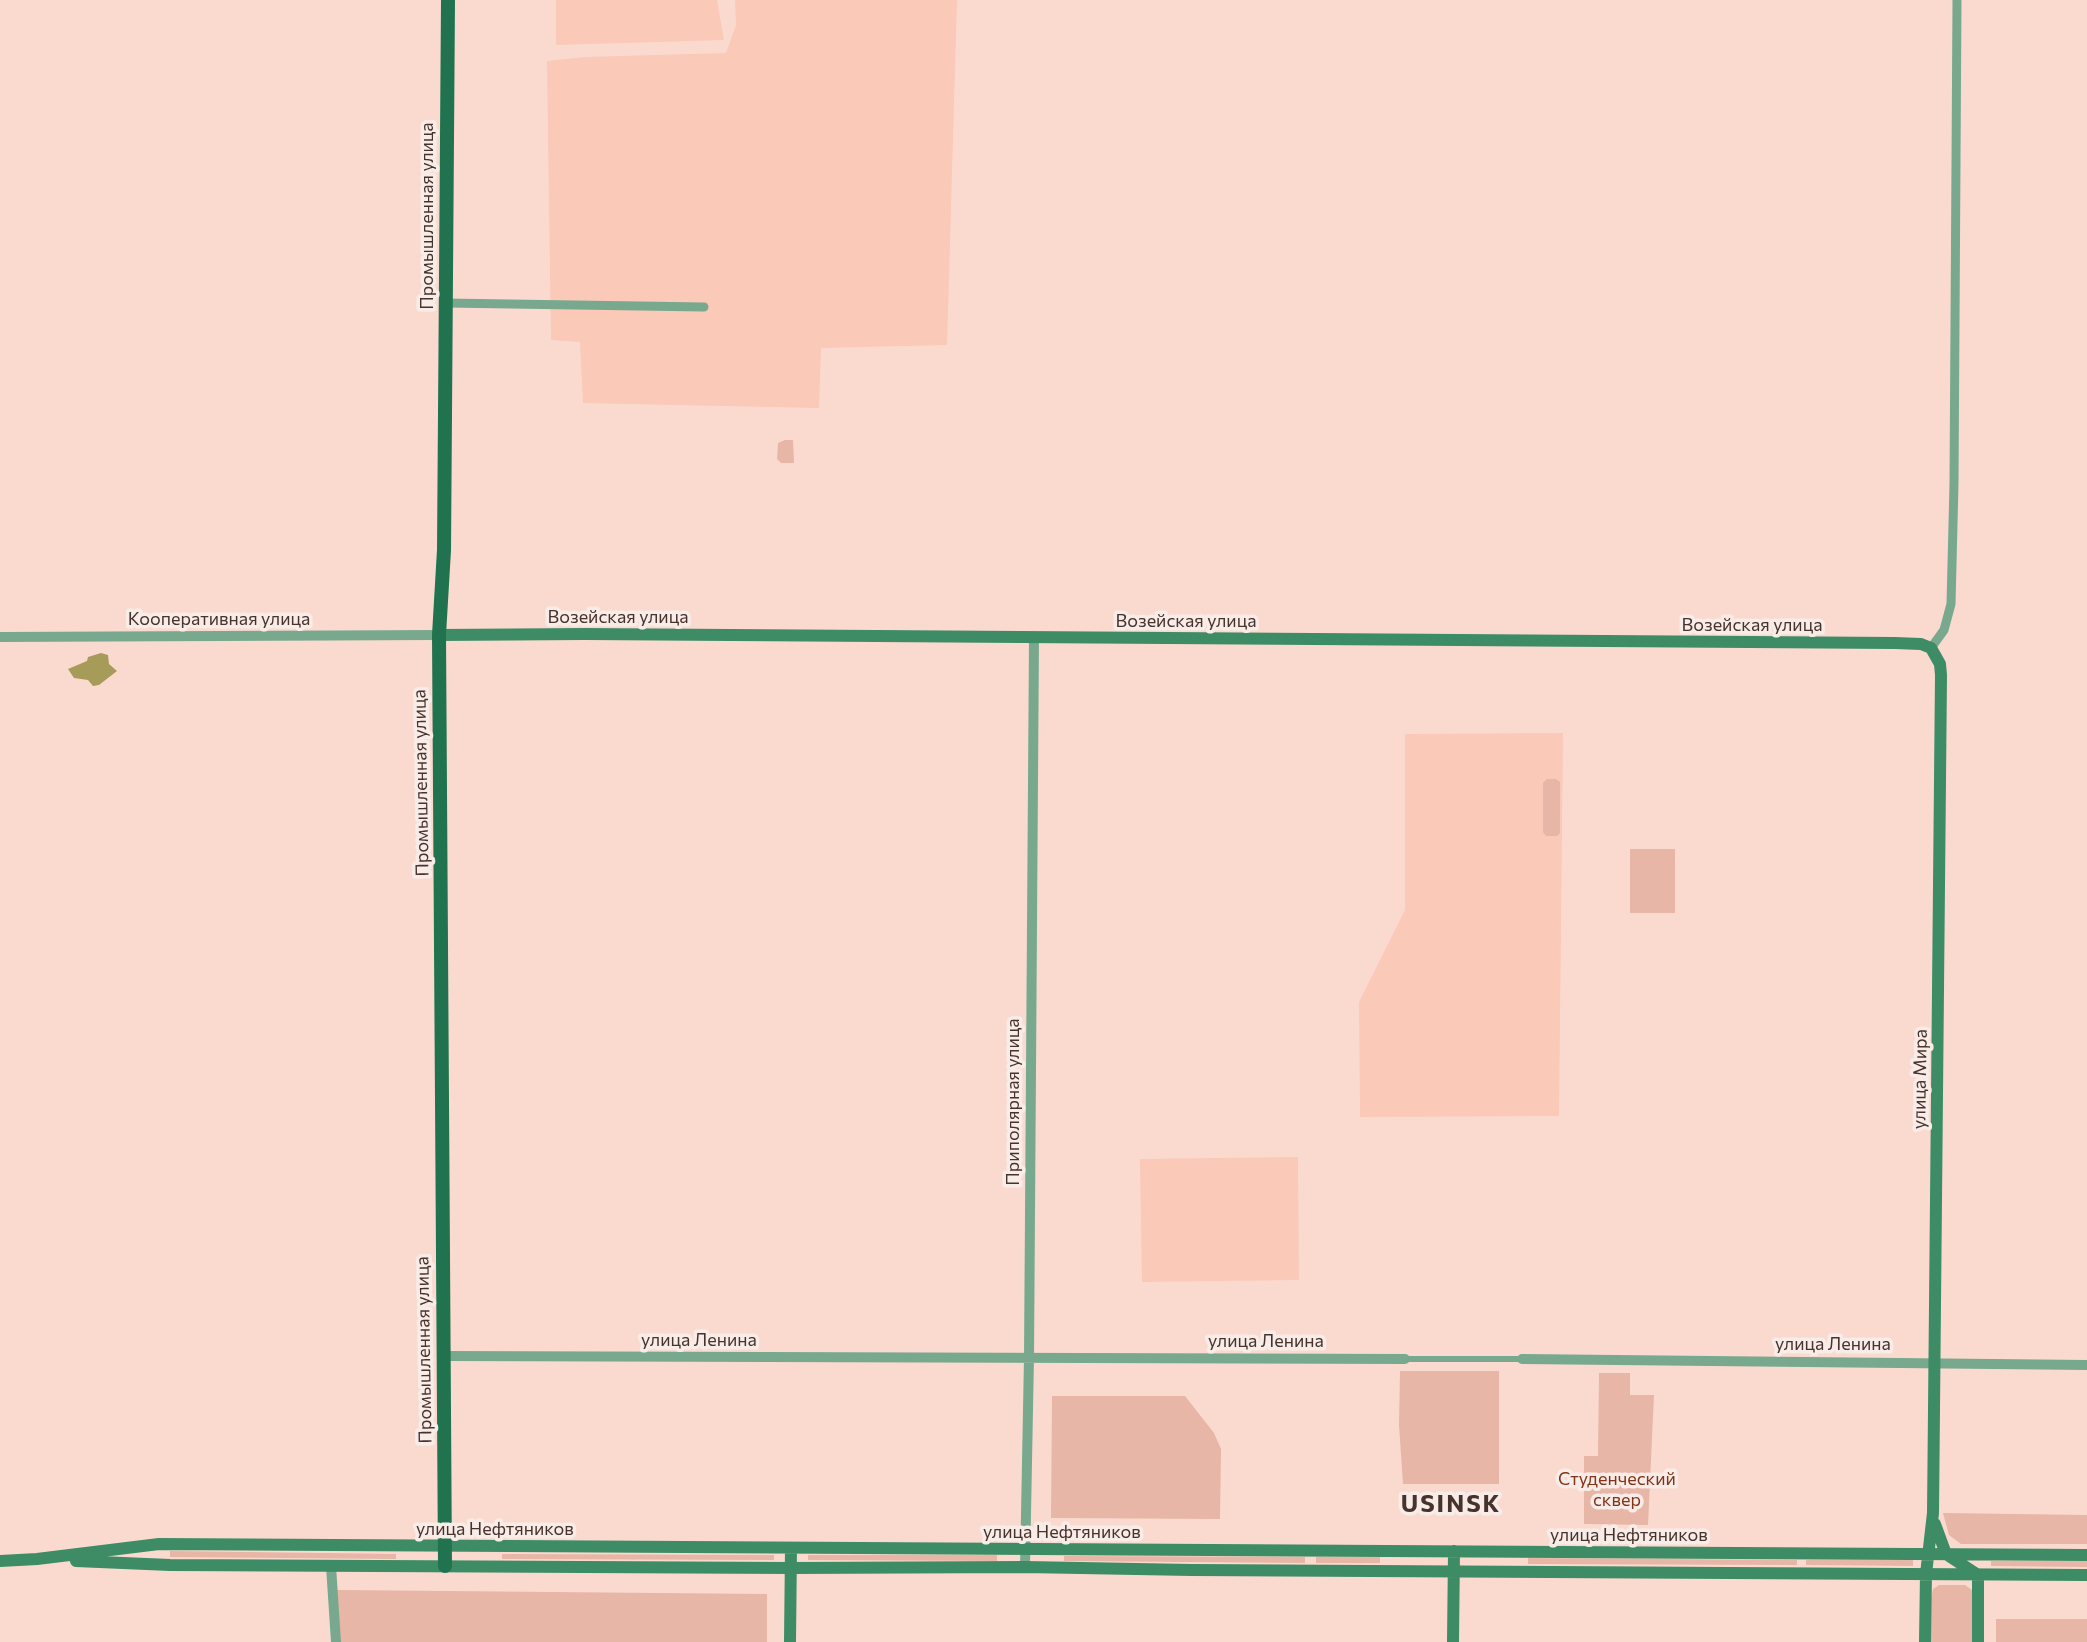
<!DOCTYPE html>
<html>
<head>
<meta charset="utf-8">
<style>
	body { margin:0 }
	canvas { display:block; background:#fadacf }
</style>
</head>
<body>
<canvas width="2087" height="1642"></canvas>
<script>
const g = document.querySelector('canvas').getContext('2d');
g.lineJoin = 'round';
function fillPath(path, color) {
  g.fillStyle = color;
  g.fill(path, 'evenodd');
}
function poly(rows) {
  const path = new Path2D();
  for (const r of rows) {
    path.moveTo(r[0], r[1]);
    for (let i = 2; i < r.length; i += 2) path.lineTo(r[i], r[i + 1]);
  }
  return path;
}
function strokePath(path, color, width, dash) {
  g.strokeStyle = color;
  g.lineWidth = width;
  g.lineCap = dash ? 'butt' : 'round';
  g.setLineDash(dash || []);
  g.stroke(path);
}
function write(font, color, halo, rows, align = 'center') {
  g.font = font + ' Commissioner,sans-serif';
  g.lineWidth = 7;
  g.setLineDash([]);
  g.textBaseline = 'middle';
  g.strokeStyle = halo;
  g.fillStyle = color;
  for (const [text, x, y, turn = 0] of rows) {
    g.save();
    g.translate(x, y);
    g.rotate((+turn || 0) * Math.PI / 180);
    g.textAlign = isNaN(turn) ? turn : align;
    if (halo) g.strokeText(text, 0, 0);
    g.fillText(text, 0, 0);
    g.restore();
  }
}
const built = poly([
	[556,0,717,0,724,40,556,45],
	[735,0,957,0,947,345,821,348,819,408,583,403,580,342,551,340,547,61,585,57,726,53,736,25],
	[1563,733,1559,1116,1360,1117,1359,1002,1405,910,1405,734],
	[1298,1157,1299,1280,1142,1282,1140,1159]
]);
const green = poly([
	[785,440,793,440,794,463,781,463,777,459,778,443],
	[1547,779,1556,779,1560,782,1560,833,1557,836,1546,836,1543,832,1543,783],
	[1630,849,1675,849,1675,913,1630,913],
	[1400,1371,1499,1371,1499,1484,1403,1484,1399,1425],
	[1599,1373,1630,1373,1630,1395,1654,1395,1648,1525,1584,1524,1584,1456,1598,1456],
	[1052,1396,1185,1396,1214,1433,1221,1449,1220,1519,1051,1518],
	[1943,1513,2087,1515,2087,1544,1961,1544,1949,1535],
	[170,1551,396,1554,396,1559,170,1557],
	[502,1554,774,1555,774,1560,502,1559],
	[808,1555,997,1555,997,1561,808,1560],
	[1064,1556,1305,1557,1305,1563,1064,1561],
	[1316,1557,1380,1557,1380,1563,1316,1563],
	[1528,1558,1797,1560,1797,1565,1528,1564],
	[1806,1560,1913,1560,1913,1566,1806,1565],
	[1991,1561,2087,1561,2087,1567,1991,1566],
	[1939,1585,1965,1585,1972,1590,1974,1642,1931,1642,1931,1599,1933,1589],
	[337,1590,767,1594,767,1642,339,1642],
	[1996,1619,2087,1619,2087,1642,1996,1642]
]);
const water = poly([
	[101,653,108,655,109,664,117,671,99,685,93,686,88,680,74,678,68,669,87,661,88,657]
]);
const pedestrian = poly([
	[1405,1359,1522,1359]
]);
const minor = poly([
	[446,303,704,307],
	[1931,648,1944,630,1951,604,1954,484,1957,0]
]);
const tertiary = poly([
	[0,637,439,635],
	[444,1356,1405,1359],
	[1522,1359,2087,1365],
	[331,1566,336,1642],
	[1025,1567,1029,1357,1034,637]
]);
const secondary = poly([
	[439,635,585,634,1895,643,1921,644,1931,648,1940,664,1941,675,1933,1513,1926,1574,1925,1642],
	[1935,1524,1946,1554,1978,1575,1978,1642],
	[0,1561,37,1559,159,1544,2087,1555],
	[76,1561,170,1565,791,1568,1025,1567,1192,1570,2087,1575],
	[790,1642,791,1548],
	[1453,1642,1454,1551]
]);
const primary = poly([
	[445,1566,439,635,444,550,448,0]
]);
const streetNames = [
	["Промышленная улица",427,216,-90],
	["Возейская улица",618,617],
	["Кооперативная улица",219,619],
	["Возейская улица",1186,621],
	["Возейская улица",1752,625],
	["Промышленная улица",421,783,-91],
	["улица Мира",1920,1079,-89],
	["Приполярная улица",1013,1102,-90],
	["улица Ленина",699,1340],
	["улица Ленина",1266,1341],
	["улица Ленина",1833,1344],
	["Промышленная улица",424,1350,-91],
	["улица Нефтяников",495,1529],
	["улица Нефтяников",1062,1532],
	["улица Нефтяников",1629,1535]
];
const parkNames = [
	["Студенческий",1617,1479],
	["сквер",1617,1500]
];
const districtNames = [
	["USINSK",1451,1504]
];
fillPath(built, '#fac9b8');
fillPath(green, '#e7b6a6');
fillPath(water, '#a79b5a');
strokePath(pedestrian, '#78a98e', 6);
strokePath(minor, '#78a98e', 9);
strokePath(tertiary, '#78a98e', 10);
strokePath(secondary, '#3d8c65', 12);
strokePath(primary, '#20734e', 14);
write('18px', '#48332c', '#f8ece9', streetNames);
write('18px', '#833417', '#f8ece9', parkNames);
g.letterSpacing = '2px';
write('bold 24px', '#48332c', '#f8ece9', districtNames);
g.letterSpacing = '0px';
</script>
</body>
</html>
